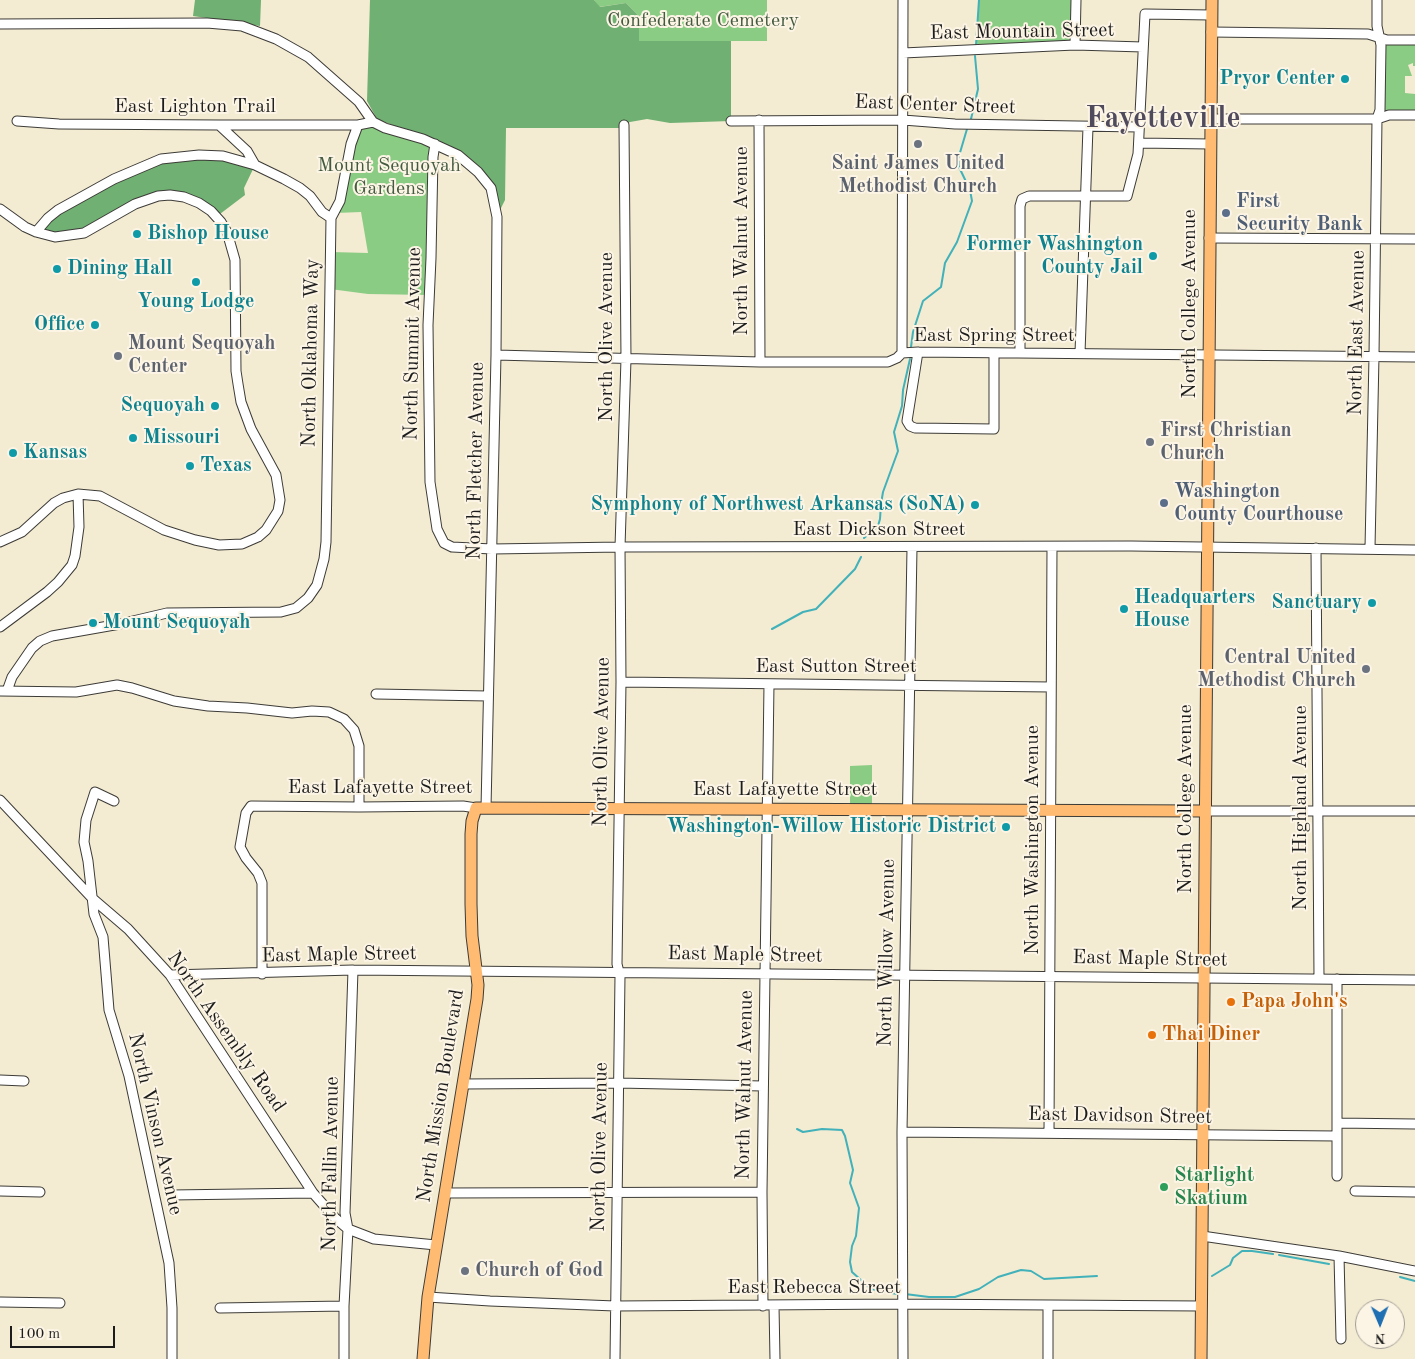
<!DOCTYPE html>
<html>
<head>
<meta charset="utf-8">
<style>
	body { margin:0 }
	#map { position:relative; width:1415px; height:1359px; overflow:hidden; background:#f3ebd2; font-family:"Old Standard TT",serif }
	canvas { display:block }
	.north { position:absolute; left:1355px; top:1299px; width:50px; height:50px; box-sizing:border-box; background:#fcf5e5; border:1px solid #a29e95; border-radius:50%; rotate:179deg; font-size:14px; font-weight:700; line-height:20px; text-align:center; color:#1c1c1c }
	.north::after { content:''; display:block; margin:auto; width:18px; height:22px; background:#1f6fb2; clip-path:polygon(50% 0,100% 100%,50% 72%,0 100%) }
	.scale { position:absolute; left:10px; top:1326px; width:105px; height:22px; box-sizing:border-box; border:2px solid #1c1c1c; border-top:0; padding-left:6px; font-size:15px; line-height:18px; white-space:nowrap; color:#1c1c1c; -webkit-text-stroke:4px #fcf5e5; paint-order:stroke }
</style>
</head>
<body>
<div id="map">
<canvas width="1415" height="1359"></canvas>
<div class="north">N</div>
<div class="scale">100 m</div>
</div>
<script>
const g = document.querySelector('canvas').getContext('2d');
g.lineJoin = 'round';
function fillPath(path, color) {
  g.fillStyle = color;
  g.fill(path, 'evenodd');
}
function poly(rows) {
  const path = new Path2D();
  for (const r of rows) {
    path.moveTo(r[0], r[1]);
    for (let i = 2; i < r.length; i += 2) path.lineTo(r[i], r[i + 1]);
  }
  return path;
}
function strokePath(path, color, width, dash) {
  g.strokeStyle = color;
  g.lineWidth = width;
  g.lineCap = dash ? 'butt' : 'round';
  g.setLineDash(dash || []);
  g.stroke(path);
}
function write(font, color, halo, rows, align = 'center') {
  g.font = font + ' "Old Standard TT",serif';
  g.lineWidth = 4;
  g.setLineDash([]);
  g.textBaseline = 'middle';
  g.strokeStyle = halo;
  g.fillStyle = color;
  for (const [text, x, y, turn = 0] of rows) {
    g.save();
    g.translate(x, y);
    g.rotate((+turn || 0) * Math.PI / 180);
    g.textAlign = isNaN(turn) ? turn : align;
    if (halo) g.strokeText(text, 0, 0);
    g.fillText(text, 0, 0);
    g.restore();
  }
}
const green = poly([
	[594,0,767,0,767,41,639,41,639,16,626,3,599,7],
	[979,0,1076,0,1075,45,976,50],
	[1379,38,1415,40,1415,66,1413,66,1413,63,1408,65,1412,76,1405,76,1405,93,1415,94,1415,115,1389,115,1380,110],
	[373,122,435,144,429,295,368,294,330,289,331,252,368,253,361,212,335,213,358,125],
	[872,765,872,809,850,809,850,766]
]);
const forest = poly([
	[195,0,261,0,260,26,193,16],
	[370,0,594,0,600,7,626,3,639,16,639,41,731,41,731,121,670,123,647,119,630,122,624,125,624,128,506,128,505,200,497,216,490,180,458,150,377,119,367,101],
	[199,155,255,165,244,188,245,195,216,217,199,203,158,196,97,227,65,237,36,232,50,217,147,164]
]);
const stream = poly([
	[976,45,979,0],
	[971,119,978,89,975,56],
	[911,347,913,332,923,301,941,287,945,263,957,242,972,201,970,190,959,167,959,156,967,129],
	[864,538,878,526,880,519,881,504,883,492,898,451,894,432,902,406,903,390,910,359],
	[772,629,803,612,816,609,855,569,861,557],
	[797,1129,803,1132,822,1129,842,1130,845,1136,853,1170,850,1183,859,1208,856,1236,852,1246,850,1262,852,1272,871,1289,897,1294],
	[1279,1255,1329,1264],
	[1212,1276,1230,1265,1233,1258,1242,1251,1252,1251,1273,1254],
	[1400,1277,1415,1281],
	[905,1294,929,1297,955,1297,979,1289,998,1277,1021,1270,1031,1271,1044,1279,1097,1276]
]);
const minor = poly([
	[0,24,207,23,242,26,276,39,308,57,359,102,373,122,385,128,423,139,458,155,478,172,491,188,497,217,496,355,486,808],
	[1211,32,1368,34,1387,40,1415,40],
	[1075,45,1076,0],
	[903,53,1075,45,1143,47],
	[1210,119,1377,119,1389,115,1415,115],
	[759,120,760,362],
	[17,121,59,124,219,125,358,125,373,122],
	[731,121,903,120,955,124,1139,127],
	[219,125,247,151,255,165],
	[1139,143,1210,144],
	[435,144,433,157,431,258,428,325,430,482,437,529,444,543,452,547,492,549,620,547,1131,546,1415,550],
	[0,209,25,227,36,232,55,237,84,233,135,204,158,196,170,195,184,197,199,203,211,211,221,222,227,232,235,260,236,371,238,384,241,402,251,429,276,475,280,500,278,511,266,530,258,537,242,544,219,545,195,540,164,530,100,496,78,494,63,498,54,503,22,532,0,542],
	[36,232,48,218,58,210,114,179,161,159,199,155,223,156,255,165,284,179,300,188,310,196,322,212,331,218],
	[1209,238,1415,239],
	[918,352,907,421,910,426,915,428,994,429,994,353],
	[902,353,903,0],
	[1020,353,1020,206,1022,199,1029,196,1127,196,1138,154,1145,14,1211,15],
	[1080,353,1088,127],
	[496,355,760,362,888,362,897,358,902,353,918,352,1415,357],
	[1316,548,1319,978],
	[1370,548,1374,356,1377,119,1380,110,1381,45,1377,26,1377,0],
	[0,627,47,592,58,582,72,565,75,556,79,527,78,494],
	[621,682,1051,687],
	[0,691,76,692,117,685,132,688,174,701,208,706,247,708,292,713,312,711,329,712,344,719,354,730,359,746,359,807],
	[7,691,12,677,32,648,40,641,52,636,120,624,167,613,281,612,296,608,308,598,317,585,324,559,326,542,331,218,340,201,351,144,358,125],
	[376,694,488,696],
	[0,800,93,899,128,929,170,975,313,1193,335,1218,348,1229,374,1239,436,1245],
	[114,801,95,792,86,820,84,842,88,861,94,914,103,937,109,1010,129,1076,169,1263,172,1308,172,1359],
	[1204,811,1415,811],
	[262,974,262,883,258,873,246,858,240,847,246,813,251,806,359,807,463,806,476,808],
	[170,975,353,970,1415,980],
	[0,1080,24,1081],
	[463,1084,618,1083,763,1086],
	[1337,1123,1415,1124],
	[902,1132,1337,1136],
	[1049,1132,1052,547],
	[1337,1176,1337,979],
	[0,1191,40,1192],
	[1355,1191,1415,1192],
	[445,1193,762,1192],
	[171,1195,313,1193],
	[1202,1236,1339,1256,1415,1271],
	[1339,1256,1341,1339],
	[428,1297,490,1301,615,1306,902,1304,1201,1306],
	[0,1302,60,1303],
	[763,1306,762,1192,769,684],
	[774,1306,775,1359],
	[220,1308,344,1306],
	[344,1359,344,1306,348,1229,345,1213,353,970],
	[615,1359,620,976,617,964,621,682,620,547,626,359,624,125],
	[903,1359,902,1132,912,548],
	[1048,1359,1048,1305]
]);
const major = poly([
	[423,1359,428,1297,477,999,478,985,472,936,471,904,471,834,472,821,476,808,1204,811],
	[1201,1359,1212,0]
]);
const markers = [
	[1345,79,5,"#0f9aa8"],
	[918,144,5,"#6b7280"],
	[1226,213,5,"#5c6f8a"],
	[137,234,5,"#0f9aa8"],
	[1153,256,5,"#0f9aa8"],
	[57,269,5,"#0f9aa8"],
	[196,282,5,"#0f9aa8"],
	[95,325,5,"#0f9aa8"],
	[118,356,5,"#6b7280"],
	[215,406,5,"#0f9aa8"],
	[133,438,5,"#0f9aa8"],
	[1150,442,5,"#6b7280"],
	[13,453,5,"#0f9aa8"],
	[190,466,5,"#0f9aa8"],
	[1164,503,5,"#5c6f8a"],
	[975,505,5,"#0f9aa8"],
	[1372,603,5,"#0f9aa8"],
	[1124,609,5,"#0f9aa8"],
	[93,623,5,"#0f9aa8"],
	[1366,669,5,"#6b7280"],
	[1006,827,5,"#0f9aa8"],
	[1231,1002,5,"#e8710a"],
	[1152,1035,5,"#e8710a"],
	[1164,1187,5,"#2e9e5b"],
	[465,1271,5,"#6b7280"]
];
const parkNames = [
	["Confederate Cemetery",703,21],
	["Mount Sequoyah",389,166],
	["Gardens",389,189]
];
const streetNames = [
	["East Mountain Street",1022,32,-1],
	["East Center Street",935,105,2],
	["East Lighton Trail",195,107],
	["North Walnut Avenue",742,241,-90],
	["North College Avenue",1190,304,-90],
	["North East Avenue",1357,333,-89],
	["East Spring Street",994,336],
	["North Olive Avenue",607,337,-90],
	["North Summit Avenue",413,344,-89],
	["North Oklahoma Way",311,353,-89],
	["North Fletcher Avenue",476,461,-89],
	["East Dickson Street",879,530],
	["East Sutton Street",836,667],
	["North Olive Avenue",602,742,-89],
	["East Lafayette Street",380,788],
	["East Lafayette Street",785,790],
	["North College Avenue",1186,799,-90],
	["North Highland Avenue",1301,808,-90],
	["North Washington Avenue",1033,840,-90],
	["North Willow Avenue",887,953,-89],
	["East Maple Street",339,955,-1],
	["East Maple Street",745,955,1],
	["East Maple Street",1150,959,1],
	["North Assembly Road",226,1032,55],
	["North Walnut Avenue",745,1085,-89],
	["North Mission Boulevard",441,1096,-81],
	["East Davidson Street",1120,1116,1],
	["North Vinson Avenue",155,1124,77],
	["North Olive Avenue",600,1147,-89],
	["North Fallin Avenue",331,1164,-89],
	["East Rebecca Street",814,1288]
];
const cultureNames = [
	["Pryor Center",1335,79],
	["Bishop House",147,234,"left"],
	["Former Washington",1143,245],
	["County Jail",1143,268],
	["Dining Hall",67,269,"left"],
	["Young Lodge",196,302,"center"],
	["Office",85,325],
	["Sequoyah",205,406],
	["Missouri",143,438,"left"],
	["Kansas",23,453,"left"],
	["Texas",200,466,"left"],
	["Symphony of Northwest Arkansas (SoNA)",965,505],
	["Headquarters",1134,598,"left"],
	["House",1134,621,"left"],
	["Sanctuary",1362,603],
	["Mount Sequoyah",103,623,"left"],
	["Washington-Willow Historic District",996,827]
];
const worshipNames = [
	["Saint James United",918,164,"center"],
	["Methodist Church",918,187,"center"],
	["Mount Sequoyah",128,344],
	["Center",128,367],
	["First Christian",1160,431],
	["Church",1160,454],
	["Central United",1356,658,"right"],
	["Methodist Church",1356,681,"right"],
	["Church of God",475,1271]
];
const serviceNames = [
	["First",1236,202],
	["Security Bank",1236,225],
	["Washington",1174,492],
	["County Courthouse",1174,515]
];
const foodNames = [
	["Papa John's",1241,1002],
	["Thai Diner",1162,1035]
];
const leisureNames = [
	["Starlight",1174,1176],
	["Skatium",1174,1199]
];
const townNames = [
	["Fayetteville",1163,119]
];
fillPath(green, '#8bcc84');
fillPath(forest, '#70b072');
strokePath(stream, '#41b1ba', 2);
strokePath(minor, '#3c3b37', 11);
strokePath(major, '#3c3b37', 13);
strokePath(minor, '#fff', 9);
strokePath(major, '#ffbb71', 11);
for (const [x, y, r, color] of markers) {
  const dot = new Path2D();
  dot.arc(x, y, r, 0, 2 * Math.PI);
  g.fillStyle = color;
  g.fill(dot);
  strokePath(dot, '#fcf5e5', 2);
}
write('20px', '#435a40', '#fcf5e5', parkNames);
write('20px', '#1c1c1c', '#fcf5e5', streetNames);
write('bold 20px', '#0d838f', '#fcf5e5', cultureNames, 'right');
write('bold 20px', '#5b616d', '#fcf5e5', worshipNames, 'left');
write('bold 20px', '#4e5e75', '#fcf5e5', serviceNames, 'left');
write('bold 20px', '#c56008', '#fcf5e5', foodNames, 'left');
write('bold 20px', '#27864d', '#fcf5e5', leisureNames, 'left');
write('bold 30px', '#504a5d', '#fcf5e5', townNames);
</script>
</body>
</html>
